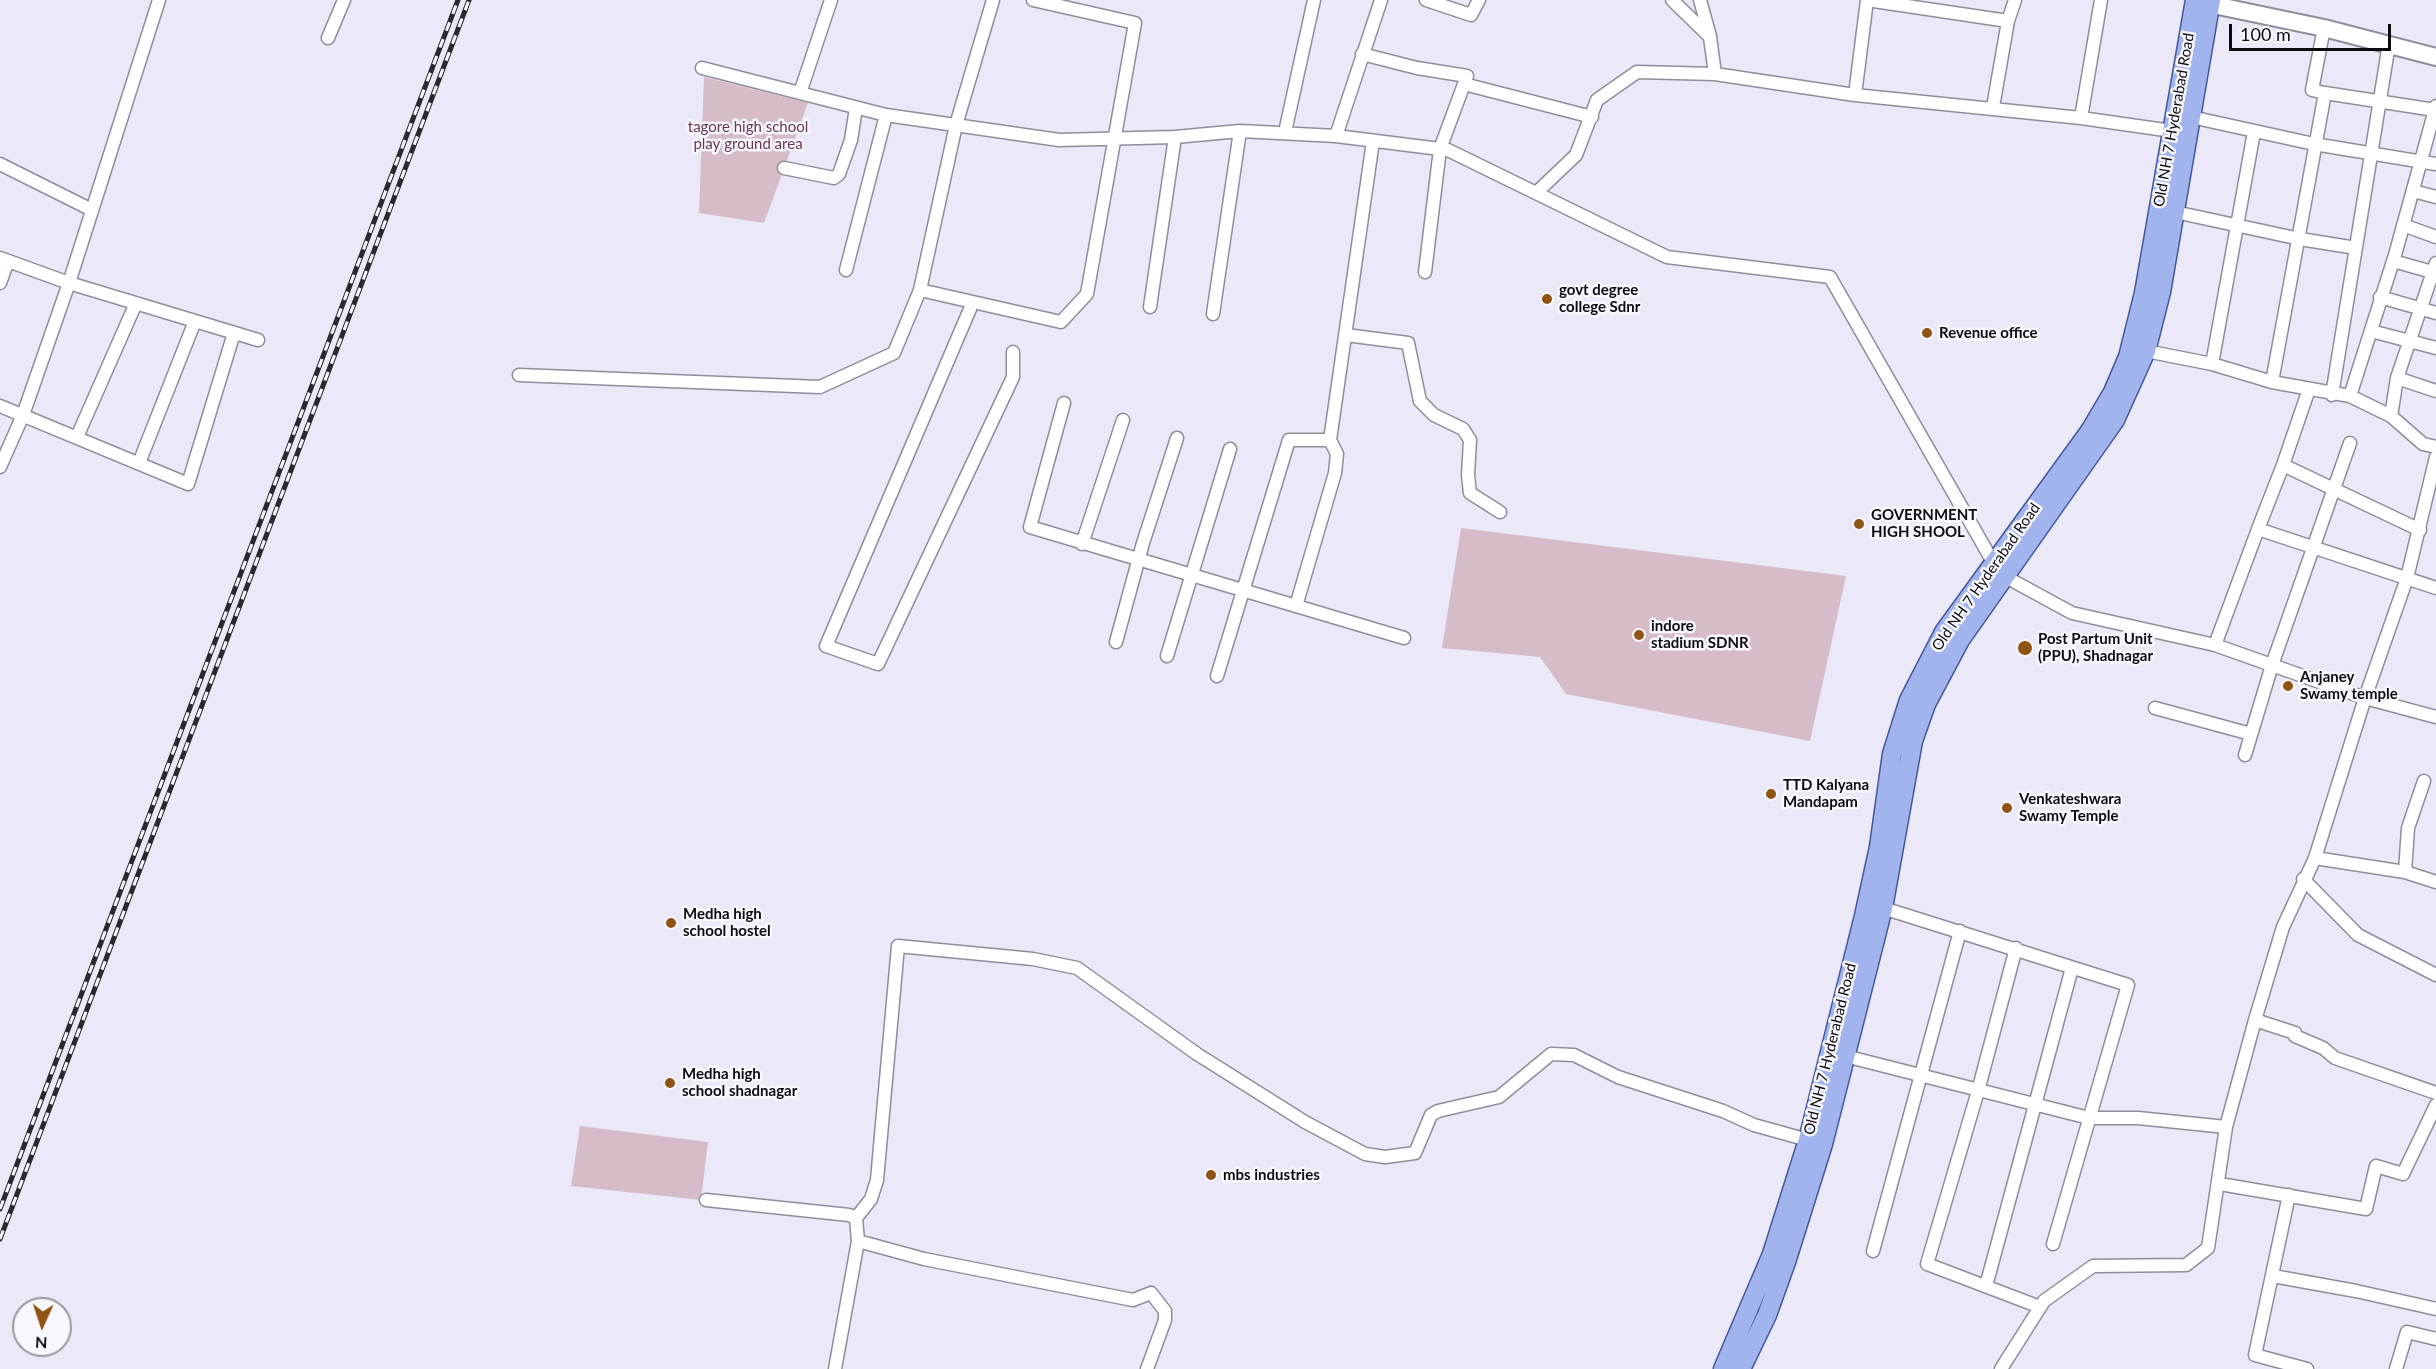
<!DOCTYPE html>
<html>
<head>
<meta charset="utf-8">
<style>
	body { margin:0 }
	#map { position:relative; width:2436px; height:1369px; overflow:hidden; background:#ebe8f7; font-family:Lato,sans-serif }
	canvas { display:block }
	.north { position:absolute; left:12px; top:1297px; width:60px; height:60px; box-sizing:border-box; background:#f8f7fd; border:2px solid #9a999e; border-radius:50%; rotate:183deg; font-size:16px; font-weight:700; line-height:24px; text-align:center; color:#0c0b10 }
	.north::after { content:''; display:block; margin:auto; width:21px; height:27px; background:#8f5313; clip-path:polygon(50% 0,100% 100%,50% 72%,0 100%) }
	.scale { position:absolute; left:2229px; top:24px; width:162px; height:27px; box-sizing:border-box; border:3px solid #0c0b10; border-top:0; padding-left:8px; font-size:18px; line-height:21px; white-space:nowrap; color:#0c0b10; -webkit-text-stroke:4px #f8f7fd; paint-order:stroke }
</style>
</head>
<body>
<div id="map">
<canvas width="2436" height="1369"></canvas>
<div class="north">N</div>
<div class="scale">100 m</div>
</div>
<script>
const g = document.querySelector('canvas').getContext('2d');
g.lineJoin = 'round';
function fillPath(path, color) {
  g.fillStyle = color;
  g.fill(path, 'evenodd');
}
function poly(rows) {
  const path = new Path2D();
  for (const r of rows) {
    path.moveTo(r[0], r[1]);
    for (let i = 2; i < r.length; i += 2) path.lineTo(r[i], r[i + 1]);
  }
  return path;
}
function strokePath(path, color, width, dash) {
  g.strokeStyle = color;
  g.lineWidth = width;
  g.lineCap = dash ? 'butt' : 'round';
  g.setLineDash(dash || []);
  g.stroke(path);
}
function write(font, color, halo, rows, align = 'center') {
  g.font = font + ' Lato,sans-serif';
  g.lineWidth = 5;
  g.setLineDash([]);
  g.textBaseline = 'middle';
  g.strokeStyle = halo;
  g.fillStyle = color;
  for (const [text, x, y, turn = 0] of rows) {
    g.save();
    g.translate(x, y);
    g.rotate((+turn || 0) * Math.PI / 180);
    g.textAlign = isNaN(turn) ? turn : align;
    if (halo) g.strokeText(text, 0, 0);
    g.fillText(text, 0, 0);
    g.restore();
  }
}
const green = poly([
	[704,77,808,103,764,223,699,213],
	[1461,528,1846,576,1810,741,1566,694,1540,657,1442,648],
	[580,1126,708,1142,701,1200,571,1186]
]);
const minor = poly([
	[1426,0,1471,15,1479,0],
	[1700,0,1710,36],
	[1867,0,2008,21],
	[2101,0,2081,118,2172,131],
	[328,38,344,0],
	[1362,54,1417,68,1467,76,1440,149,1425,272],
	[702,68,886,115,1059,140,1175,137,1240,131,1336,136,1448,150,1667,257,1830,277,1993,562,2004,576,2072,613,2215,645,2365,698,2436,717],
	[1715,74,1855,95,2081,118],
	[1464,84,1592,117],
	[800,93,831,0],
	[2325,93,2435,110],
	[1855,95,1867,0],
	[1993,107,2008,21,2015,0],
	[2191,117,2314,144,2436,164],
	[1285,132,1314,0],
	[1336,136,1381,0],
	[0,164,92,210],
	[784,168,834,178,839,174,851,140,856,108],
	[2413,191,2436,197],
	[1536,193,1576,155,1597,100,1637,72,1715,74,1710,37,1672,0],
	[2175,212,2300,239,2356,248],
	[2403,225,2436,237],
	[0,258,69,283,258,340],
	[2393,261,2436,273],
	[846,270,886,115],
	[0,283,8,261],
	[920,290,956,125,993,0],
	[2380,297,2436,313],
	[973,302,826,646,878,664,1013,377,1013,352],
	[1150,307,1175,137],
	[1213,314,1240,131],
	[2371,331,2436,348],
	[1346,335,1408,343,1420,401,1434,415,1463,429,1470,440,1468,475,1470,493,1500,512],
	[2146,351,2212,364,2272,382,2350,396,2391,416,2423,444,2436,447],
	[2212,364,2254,132],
	[519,375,820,387,894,353,920,290,1061,322,1087,294,1135,23,1033,0],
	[2397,378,2436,391],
	[2272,382,2325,93,2312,90,2324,28],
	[2332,395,2389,44],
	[2350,396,2395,255,2436,106],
	[1064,403,1030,527,1404,638],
	[0,406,188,484,234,333],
	[2391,416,2397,378,2436,263],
	[77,437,136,303],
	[139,463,195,321],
	[2283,465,2309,389],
	[0,467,23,415,69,283,159,0],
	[2258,529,2283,465,2420,530],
	[1082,544,1123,420],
	[1296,606,1335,473,1337,454,1330,440,1373,141],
	[1116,642,1143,543,1177,438],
	[2215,645,2258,529,2436,588],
	[1167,656,1230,449],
	[1217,676,1289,440,1330,440],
	[2155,708,2251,734],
	[2245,755,2272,665,2350,443],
	[2315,858,2405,872,2436,882],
	[2405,872,2408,828,2424,781],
	[2303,879,2358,935,2436,975],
	[1883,908,2128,985,2053,1244],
	[2016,948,1978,1091,1927,1264,2040,1307],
	[2255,1020,2295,1033,2295,1036,2323,1048,2335,1058,2436,1093],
	[1845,1056,2089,1118,2138,1118,2226,1127],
	[2220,1184,2366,1209,2376,1166,2403,1174,2436,1105],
	[2289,1195,2255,1355,2307,1369],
	[706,1200,849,1215,856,1218,858,1241,835,1369],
	[856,1218,871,1199,877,1180,898,946,1033,959,1077,968,1197,1054,1305,1122,1365,1154,1385,1157,1415,1153,1431,1115,1438,1111,1499,1097,1551,1054,1574,1055,1618,1077,1723,1111,1754,1125,1808,1140],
	[858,1241,924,1259,1133,1300,1151,1293,1165,1311,1165,1320,1147,1369],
	[1873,1251,1960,931],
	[2273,1276,2356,1291,2436,1309],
	[1986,1286,2072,968],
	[2001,1369,2044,1301,2093,1266,2186,1265,2208,1248,2226,1127,2255,1020,2283,927,2315,858,2365,698,2407,578,2436,457],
	[2396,1369,2407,1332,2436,1339]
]);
const secondary = poly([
	[2199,2,2324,28,2436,57]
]);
const primary = poly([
	[1723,1369,1772,1254,1808,1140,1864,916,1879,847,1892,754,1909,700,1944,632,2090,431,2113,392,2128,357,2144,293,2195,0],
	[1741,1369,1767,1315,1786,1262,1823,1144,1883,908,1913,741,1926,704,1960,640,2115,420,2146,351,2161,292,2211,0]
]);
const rail = poly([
	[0,1209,458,0],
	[0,1239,469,0]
]);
const markers = [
	[1547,299,6,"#8f5313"],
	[1927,333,6,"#8f5313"],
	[1859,524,6,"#8f5313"],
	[1639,635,6,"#8f5313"],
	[2025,648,8,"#8f5313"],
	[2288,686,6,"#8f5313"],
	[1771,794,6,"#8f5313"],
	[2007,808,6,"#8f5313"],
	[671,923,6,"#8f5313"],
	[670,1083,6,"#8f5313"],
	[1211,1175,6,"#8f5313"]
];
const streetNames = [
	["Old NH 7 Hyderabad Road",2174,120,-80],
	["Old NH 7 Hyderabad Road",1986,577,-55],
	["Old NH 7 Hyderabad Road",1830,1049,-76]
];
const parkNames = [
	["tagore high school",748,127],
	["play ground area",748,144]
];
const poiNames = [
	["govt degree",1559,290],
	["college Sdnr",1559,307],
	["Revenue office",1939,333],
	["GOVERNMENT",1871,515],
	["HIGH SHOOL",1871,532],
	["indore",1651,626],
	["stadium SDNR",1651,643],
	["Post Partum Unit",2038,639],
	["(PPU), Shadnagar",2038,656],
	["Anjaney",2300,677],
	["Swamy temple",2300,694],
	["TTD Kalyana",1783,785],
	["Mandapam",1783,802],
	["Venkateshwara",2019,799],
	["Swamy Temple",2019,816],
	["Medha high",683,914],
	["school hostel",683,931],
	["Medha high",682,1074],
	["school shadnagar",682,1091],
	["mbs industries",1223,1175]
];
fillPath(green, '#d6bcc9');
strokePath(minor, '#8f8d9a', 15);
strokePath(secondary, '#8f8d9a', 20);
strokePath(primary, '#455899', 21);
strokePath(minor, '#fff', 12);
strokePath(secondary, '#fff', 16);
strokePath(primary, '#a1b4ee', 18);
strokePath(rail, '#2a292f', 5);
strokePath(rail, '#f8f7fd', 3, [9]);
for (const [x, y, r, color] of markers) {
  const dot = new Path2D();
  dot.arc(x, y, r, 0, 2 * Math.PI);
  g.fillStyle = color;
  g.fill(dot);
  strokePath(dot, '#f8f7fd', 2);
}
write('15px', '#0c0b10', '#f8f7fd', streetNames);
write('15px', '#683754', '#f8f7fd', parkNames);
write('bold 15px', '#0c0b10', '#f8f7fd', poiNames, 'left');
</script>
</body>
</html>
